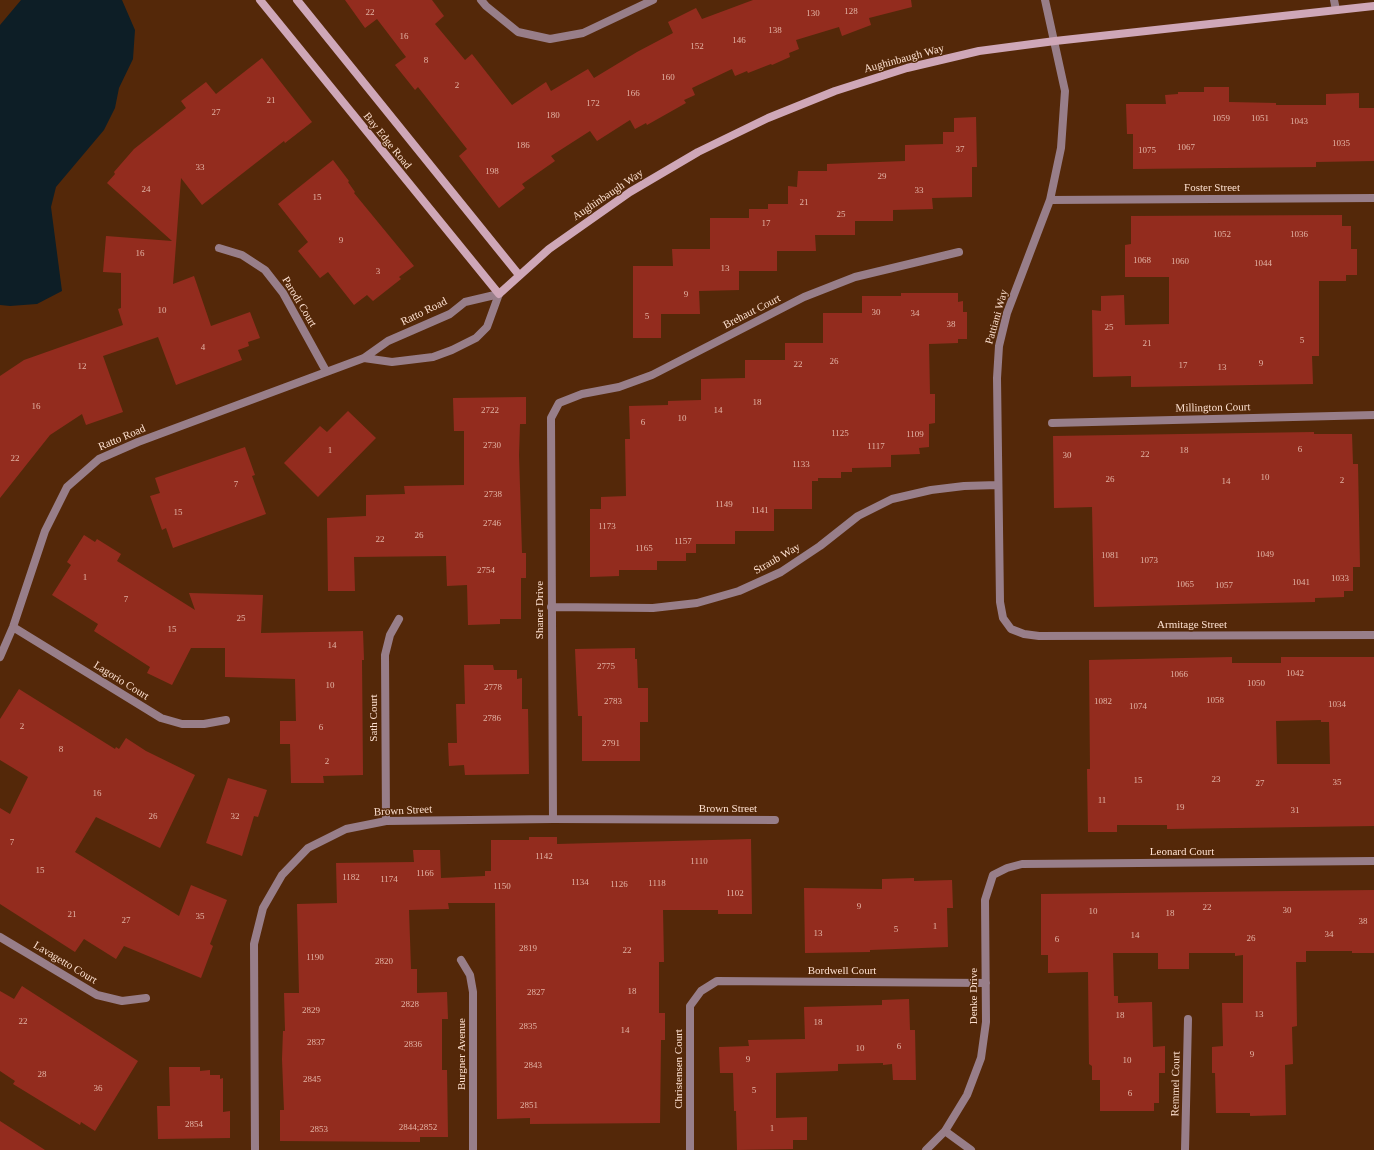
<!DOCTYPE html>
<html>
<head>
<meta charset="utf-8">
<style>
	body { margin:0 }
	canvas { display:block; background:#542809 }
</style>
</head>
<body>
<canvas width="1374" height="1150"></canvas>
<script>
const g = document.querySelector('canvas').getContext('2d');
g.lineJoin = 'round';
function fillPath(path, color) {
  g.fillStyle = color;
  g.fill(path, 'evenodd');
}
function poly(rows) {
  const path = new Path2D();
  for (const r of rows) {
    path.moveTo(r[0], r[1]);
    for (let i = 2; i < r.length; i += 2) path.lineTo(r[i], r[i + 1]);
  }
  return path;
}
function strokePath(path, color, width, dash) {
  g.strokeStyle = color;
  g.lineWidth = width;
  g.lineCap = dash ? 'butt' : 'round';
  g.setLineDash(dash || []);
  g.stroke(path);
}
function write(font, color, halo, rows, align = 'center') {
  g.font = font + ' "Times New Roman",serif';
  g.lineWidth = 3;
  g.setLineDash([]);
  g.textBaseline = 'middle';
  g.strokeStyle = halo;
  g.fillStyle = color;
  for (const [text, x, y, turn = 0] of rows) {
    g.save();
    g.translate(x, y);
    g.rotate((+turn || 0) * Math.PI / 180);
    g.textAlign = isNaN(turn) ? turn : align;
    if (halo) g.strokeText(text, 0, 0);
    g.fillText(text, 0, 0);
    g.restore();
  }
}
const water = poly([
	[21,0,122,0,135,30,133,59,119,88,115,108,104,130,56,187,51,207,62,291,37,304,10,306,0,305,0,25]
]);
const building = poly([
	[345,0,432,0,444,16,435,24,465,60,472,54,512,105,546,82,551,91,588,69,594,78,637,52,673,33,668,22,696,8,702,19,753,0,911,0,912,7,869,18,871,25,842,36,839,27,796,40,799,49,789,53,790,57,772,65,771,64,748,73,747,71,735,76,732,69,692,88,695,95,684,100,686,103,647,125,646,123,635,129,630,120,597,141,590,131,551,156,555,161,522,184,525,188,499,208,459,156,467,149,418,87,415,90,395,65,406,57,377,19,365,28],
	[262,58,312,122,285,143,284,141,202,205,181,178,173,284,194,276,211,326,250,312,260,338,248,342,249,346,238,350,242,360,176,385,158,337,103,356,123,412,86,425,82,414,50,435,0,498,0,376,24,360,123,325,118,309,121,308,121,273,103,272,106,236,172,241,107,183,115,174,114,172,134,149,186,108,181,101,206,82,216,94],
	[1204,87,1229,87,1229,102,1276,103,1276,105,1326,105,1326,94,1359,93,1359,108,1374,108,1374,161,1316,162,1316,167,1133,169,1133,134,1127,134,1126,104,1166,104,1165,95,1178,94,1178,92,1204,92],
	[976,117,977,167,972,167,972,197,932,198,933,209,893,210,893,221,855,221,855,235,815,235,816,251,777,251,777,271,739,271,739,290,699,291,700,314,661,314,661,338,633,338,633,266,673,266,672,249,710,249,710,218,749,218,749,209,768,209,768,204,788,204,788,186,797,187,798,171,827,171,827,164,905,161,905,145,943,144,943,132,954,132,954,118],
	[333,160,349,181,348,182,355,192,354,193,414,266,399,277,401,279,373,301,367,295,354,305,328,272,320,278,298,251,308,242,278,204],
	[1342,215,1342,226,1351,226,1351,249,1357,249,1357,275,1346,275,1346,281,1319,281,1319,356,1312,356,1313,384,1131,387,1131,376,1093,377,1092,310,1101,311,1101,296,1124,295,1125,325,1169,324,1169,277,1125,277,1125,245,1131,244,1131,216],
	[901,293,958,293,958,302,963,301,963,312,967,312,967,339,958,339,958,343,929,344,930,394,935,394,935,423,929,424,929,447,919,448,920,454,891,455,891,467,852,468,852,472,841,472,841,478,818,478,818,481,812,481,812,509,774,509,774,531,735,531,735,544,696,544,696,553,686,553,686,561,657,561,657,570,619,570,619,576,590,577,590,509,601,509,601,497,626,496,625,439,630,439,629,406,668,405,668,401,701,400,701,379,745,378,745,360,785,360,785,343,823,343,823,313,862,313,862,296,901,296],
	[526,397,526,424,520,424,519,455,522,553,526,553,526,578,521,578,521,619,500,619,500,624,468,625,467,585,447,586,446,556,354,557,355,591,328,591,327,518,366,516,366,495,405,494,404,486,464,485,464,431,454,431,453,398],
	[348,411,376,438,318,497,284,463,320,426,327,432],
	[1314,432,1314,434,1352,434,1353,464,1358,464,1360,567,1353,567,1353,591,1344,591,1344,597,1315,598,1315,602,1094,607,1092,507,1054,508,1053,436],
	[245,447,255,475,252,476,266,514,173,548,166,528,162,530,150,496,160,493,155,478],
	[84,535,95,542,97,539,121,554,117,561,195,610,189,593,263,595,261,633,363,631,364,660,362,660,363,775,323,776,324,783,291,783,290,744,280,744,280,721,296,721,295,679,225,677,225,648,191,648,172,685,147,673,150,667,94,631,98,624,52,595,71,565,67,562],
	[635,648,635,659,637,659,638,688,648,688,648,722,640,722,640,761,582,761,582,716,578,716,575,649],
	[1232,657,1232,663,1281,663,1281,657,1374,657,1374,826,1167,829,1167,825,1117,825,1117,832,1088,832,1087,769,1090,769,1089,660],
	[1321,720,1321,722,1329,722,1330,764,1277,764,1276,721],
	[464,665,493,665,494,670,517,670,517,679,522,678,522,709,528,709,529,774,465,775,464,765,449,766,448,743,457,743,456,704,465,704],
	[19,689,115,749,116,747,119,749,126,738,146,751,195,775,160,848,96,817,75,852,179,916,191,885,227,900,210,944,213,946,201,978,124,946,116,959,84,939,75,952,0,904,0,808,10,814,28,777,0,760,0,719],
	[228,778,267,790,258,817,254,816,242,856,206,843],
	[529,837,557,837,557,844,751,839,752,914,718,914,718,910,663,910,664,962,659,962,659,1013,665,1013,665,1040,661,1040,660,1123,530,1124,530,1118,497,1119,495,903,448,903,449,909,409,910,411,969,417,969,417,993,447,992,448,1019,442,1019,442,1070,447,1070,448,1137,420,1137,420,1142,280,1141,280,1110,284,1110,282,1059,283,1031,285,1031,284,993,299,993,297,904,337,903,336,863,414,862,413,850,440,850,441,878,485,876,485,871,491,871,491,840,529,840],
	[914,878,914,881,952,880,953,908,947,908,948,947,870,950,870,952,805,953,804,888,882,889,882,879],
	[1374,890,1374,953,1352,953,1352,951,1306,951,1306,962,1296,962,1297,1026,1292,1027,1293,1064,1285,1065,1286,1115,1250,1116,1250,1113,1216,1113,1215,1073,1212,1073,1212,1047,1223,1046,1222,1003,1243,1003,1243,955,1235,956,1235,953,1189,953,1189,969,1158,969,1158,953,1113,953,1114,996,1118,996,1118,1003,1152,1002,1153,1047,1165,1046,1165,1073,1159,1073,1159,1103,1154,1103,1154,1111,1100,1111,1100,1080,1092,1080,1092,1066,1089,1064,1088,972,1048,973,1048,955,1041,955,1041,894],
	[22,986,138,1061,95,1131,81,1122,80,1125,13,1084,15,1081,0,1071,0,991,14,999],
	[909,999,910,1030,915,1030,916,1080,893,1080,892,1064,883,1065,883,1063,838,1064,838,1071,776,1073,776,1118,807,1117,807,1140,793,1140,793,1149,737,1150,736,1111,734,1111,733,1073,720,1073,719,1047,749,1046,748,1040,805,1039,804,1007,882,1005,882,1000],
	[169,1067,200,1067,200,1071,210,1070,210,1075,220,1075,220,1079,223,1078,223,1112,230,1111,230,1138,158,1139,157,1106,170,1106],
	[0,1121,45,1150,0,1150]
]);
const service = poly([
	[1334,0,1336,10]
]);
const minor = poly([
	[481,0,486,6,518,32,550,39,583,33,653,0],
	[1045,0,1065,91,1061,148,1050,200,1007,313,999,346,997,378,1000,602,1003,618,1011,629,1024,634,1039,636,1374,635],
	[1050,200,1374,198],
	[219,248,242,255,265,270,283,293,326,371],
	[364,358,392,362,433,357,452,350,476,338,487,327,499,294],
	[1052,423,1374,415],
	[551,607,653,608,697,603,739,591,781,572,820,546,858,516,892,499,931,490,964,486,998,485],
	[13,627,161,718,182,724,204,724,226,720],
	[0,657,13,627,45,531,67,487,99,459,138,442,364,358,388,341,450,314,465,302,499,294],
	[553,819,551,418,559,403,582,394,619,387,652,375,804,297,855,277,959,252],
	[386,821,385,655,390,635,399,619],
	[0,937,97,995,122,1001,146,998],
	[461,960,470,975,473,992,473,1150],
	[945,1131,971,1150],
	[255,1150,254,944,263,908,282,875,308,848,346,829,386,821,553,819,775,820],
	[690,1150,690,1006,701,991,717,981,986,983],
	[926,1150,945,1131,967,1095,981,1058,986,1022,985,900,993,875,1007,868,1022,864,1374,861],
	[1185,1150,1188,1019]
]);
const secondary = poly([
	[260,0,499,294,549,249,630,192,698,152,768,118,835,91,907,68,979,51,1055,41,1374,6],
	[297,0,519,275]
]);
const numberNames = [
	["128",851,12],
	["22",370,13],
	["130",813,14],
	["138",775,31],
	["16",404,37],
	["146",739,41],
	["152",697,47],
	["8",426,61],
	["160",668,78],
	["2",457,86],
	["166",633,94],
	["21",271,101],
	["172",593,104],
	["27",216,113],
	["180",553,116],
	["1059",1221,119],
	["1051",1260,119],
	["1043",1299,122],
	["1035",1341,144],
	["186",523,146],
	["1067",1186,148],
	["37",960,150],
	["1075",1147,151],
	["33",200,168],
	["198",492,172],
	["29",882,177],
	["24",146,190],
	["33",919,191],
	["15",317,198],
	["21",804,203],
	["25",841,215],
	["17",766,224],
	["1052",1222,235],
	["1036",1299,235],
	["9",341,241],
	["16",140,254],
	["1068",1142,261],
	["1060",1180,262],
	["1044",1263,264],
	["13",725,269],
	["3",378,272],
	["9",686,295],
	["10",162,311],
	["30",876,313],
	["34",915,314],
	["5",647,317],
	["38",951,325],
	["25",1109,328],
	["5",1302,341],
	["21",1147,344],
	["4",203,348],
	["26",834,362],
	["9",1261,364],
	["22",798,365],
	["17",1183,366],
	["12",82,367],
	["13",1222,368],
	["18",757,403],
	["16",36,407],
	["2722",490,411],
	["14",718,411],
	["10",682,419],
	["6",643,423],
	["1125",840,434],
	["1109",915,435],
	["2730",492,446],
	["1117",876,447],
	["6",1300,450],
	["1",330,451],
	["18",1184,451],
	["22",1145,455],
	["30",1067,456],
	["22",15,459],
	["1133",801,465],
	["10",1265,478],
	["26",1110,480],
	["2",1342,481],
	["14",1226,482],
	["7",236,485],
	["2738",493,495],
	["1149",724,505],
	["1141",760,511],
	["15",178,513],
	["2746",492,524],
	["1173",607,527],
	["26",419,536],
	["22",380,540],
	["1157",683,542],
	["1165",644,549],
	["1049",1265,555],
	["1081",1110,556],
	["1073",1149,561],
	["2754",486,571],
	["1",85,578],
	["1033",1340,579],
	["1041",1301,583],
	["1065",1185,585],
	["1057",1224,586],
	["7",126,600],
	["25",241,619],
	["15",172,630],
	["14",332,646],
	["2775",606,667],
	["1042",1295,674],
	["1066",1179,675],
	["1050",1256,684],
	["10",330,686],
	["2778",493,688],
	["1058",1215,701],
	["2783",613,702],
	["1082",1103,702],
	["1034",1337,705],
	["1074",1138,707],
	["2786",492,719],
	["2",22,727],
	["6",321,728],
	["2791",611,744],
	["8",61,750],
	["2",327,762],
	["23",1216,780],
	["15",1138,781],
	["35",1337,783],
	["27",1260,784],
	["16",97,794],
	["11",1102,801],
	["19",1180,808],
	["31",1295,811],
	["26",153,817],
	["32",235,817],
	["7",12,843],
	["1142",544,857],
	["1110",699,862],
	["15",40,871],
	["1166",425,874],
	["1182",351,878],
	["1174",389,880],
	["1134",580,883],
	["1118",657,884],
	["1126",619,885],
	["1150",502,887],
	["1102",735,894],
	["9",859,907],
	["22",1207,908],
	["30",1287,911],
	["10",1093,912],
	["18",1170,914],
	["21",72,915],
	["35",200,917],
	["27",126,921],
	["38",1363,922],
	["1",935,927],
	["5",896,930],
	["13",818,934],
	["34",1329,935],
	["14",1135,936],
	["26",1251,939],
	["6",1057,940],
	["2819",528,949],
	["22",627,951],
	["1190",315,958],
	["2820",384,962],
	["18",632,992],
	["2827",536,993],
	["2828",410,1005],
	["2829",311,1011],
	["13",1259,1015],
	["18",1120,1016],
	["22",23,1022],
	["18",818,1023],
	["2835",528,1027],
	["14",625,1031],
	["2837",316,1043],
	["2836",413,1045],
	["6",899,1047],
	["10",860,1049],
	["9",1252,1055],
	["9",748,1060],
	["10",1127,1061],
	["2843",533,1066],
	["28",42,1075],
	["2845",312,1080],
	["36",98,1089],
	["5",754,1091],
	["6",1130,1094],
	["2851",529,1106],
	["2854",194,1125],
	["2844;2852",418,1128],
	["1",772,1129],
	["2853",319,1130]
];
const streetNames = [
	["Aughinbaugh Way",904,59,-15],
	["Bay Edge Road",387,141,51],
	["Foster Street",1212,188],
	["Aughinbaugh Way",608,195,-34],
	["Parodi Court",299,302,59],
	["Ratto Road",424,312,-26],
	["Brehaut Court",752,312,-27],
	["Pattiani Way",997,317,-74],
	["Millington Court",1213,408,-1],
	["Ratto Road",122,438,-23],
	["Straub Way",777,559,-30],
	["Shaner Drive",540,610,-90],
	["Armitage Street",1192,625],
	["Lagorio Court",121,681,32],
	["Sath Court",374,718,-90],
	["Brown Street",728,809],
	["Brown Street",403,811,-3],
	["Leonard Court",1182,852],
	["Lavagetto Court",65,963,31],
	["Bordwell Court",842,971],
	["Denke Drive",974,996,-90],
	["Burgner Avenue",462,1054,-90],
	["Christensen Court",679,1069,-90],
	["Remmel Court",1176,1084,-89]
];
fillPath(water, '#0d1e26');
fillPath(building, '#932c1e');
strokePath(service, '#987e89', 8);
strokePath(minor, '#987e89', 8);
strokePath(secondary, '#cfa7b8', 8);
write('9px', '#e2b3a4', null, numberNames);
write('11px', '#fde0d0', '#542809', streetNames);
</script>
</body>
</html>
